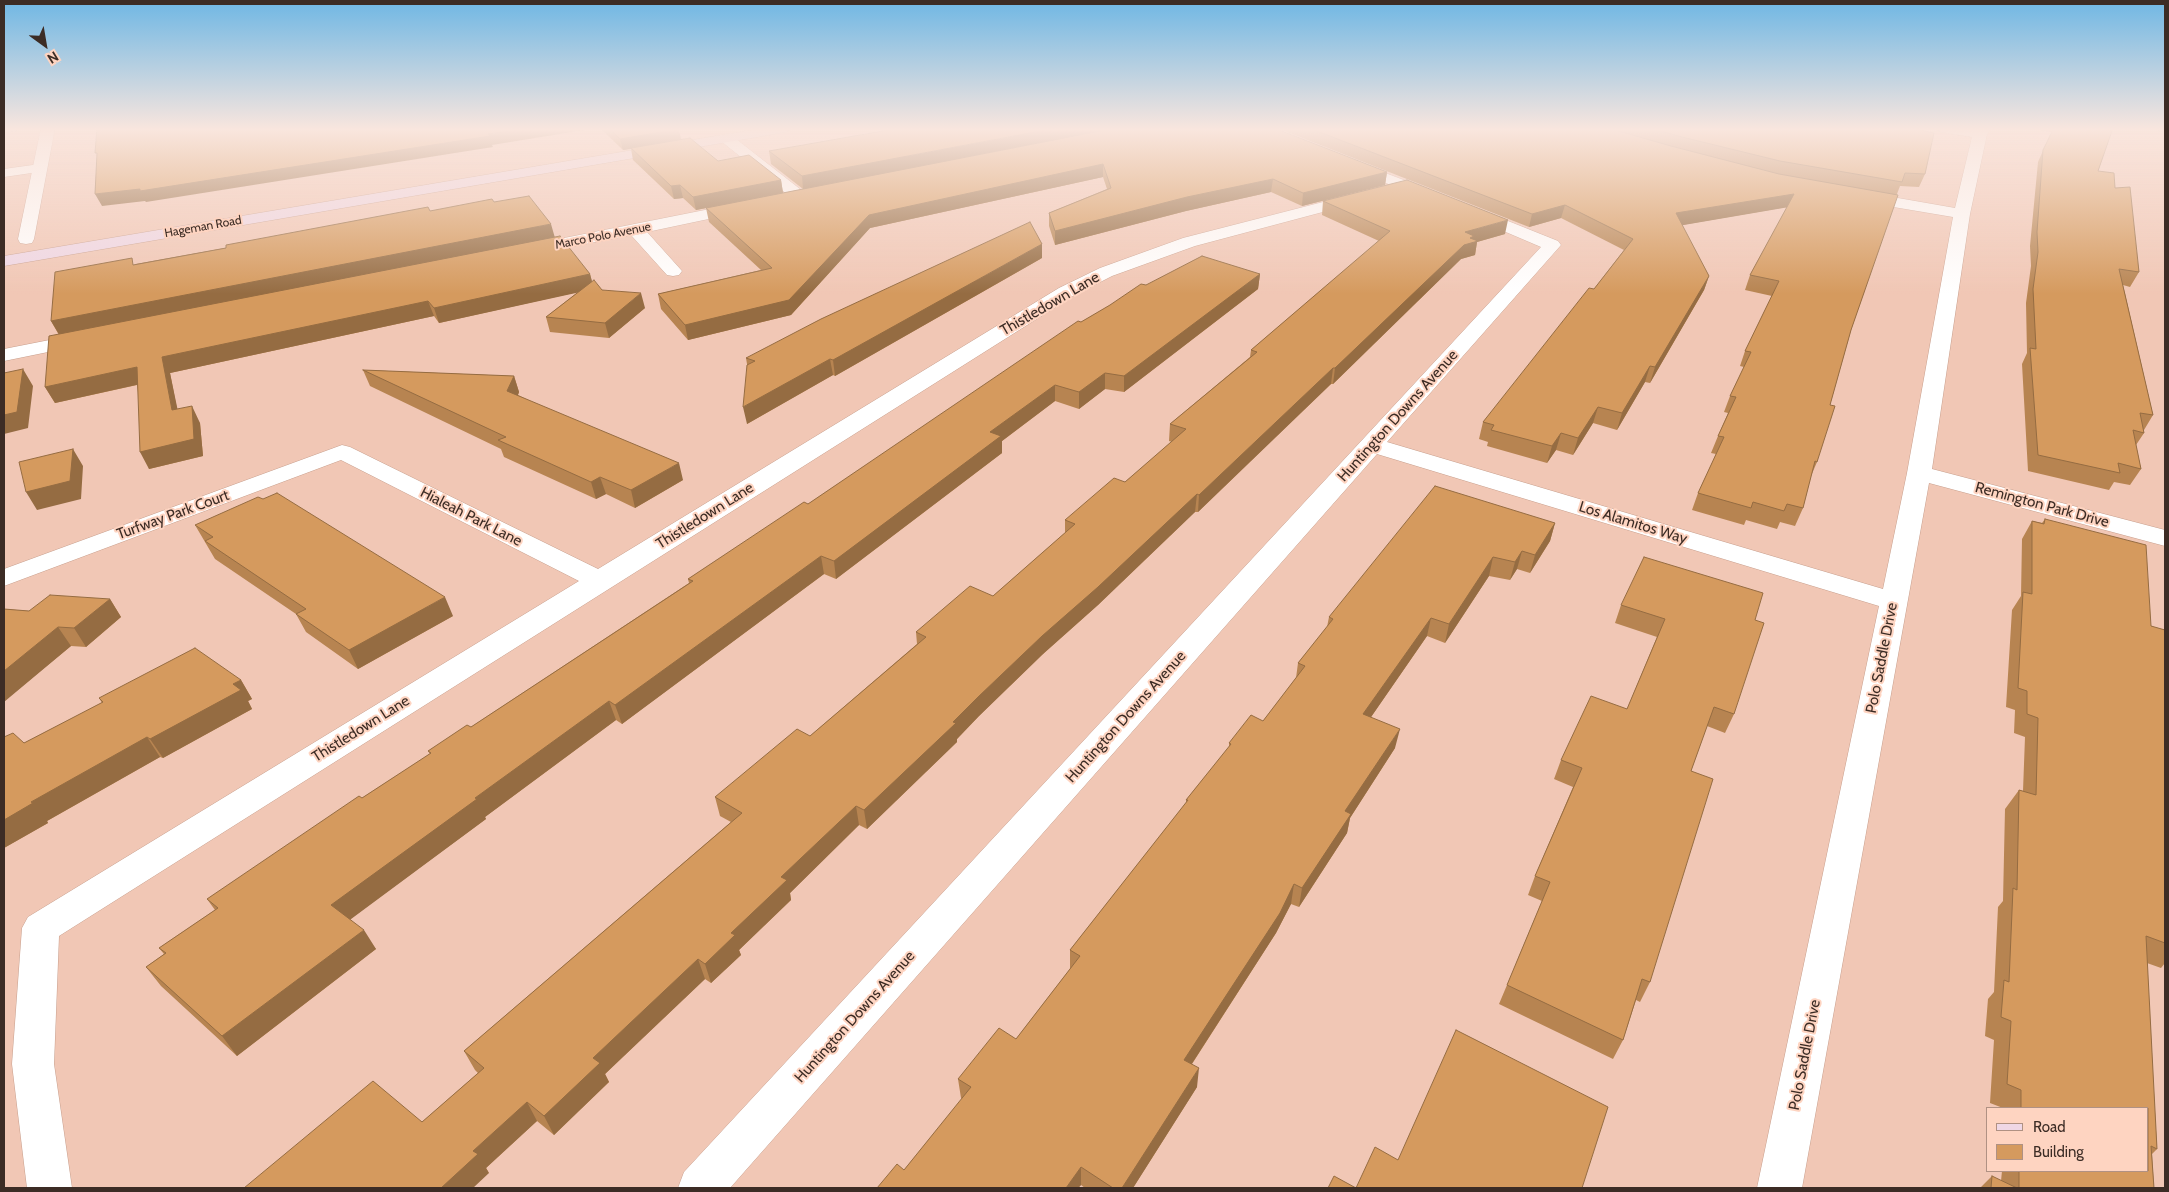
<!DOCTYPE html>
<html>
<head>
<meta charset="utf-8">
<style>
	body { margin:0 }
	#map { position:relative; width:2169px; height:1192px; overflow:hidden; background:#f1c7b5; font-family:Cabin,sans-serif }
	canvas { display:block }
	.frame { position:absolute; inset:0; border:5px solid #3c2c25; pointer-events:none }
	.legend { position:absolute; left:1986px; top:1107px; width:162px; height:65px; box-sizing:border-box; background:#fed4c1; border:1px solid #b09183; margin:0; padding:6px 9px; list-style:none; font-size:15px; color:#3c2c25 }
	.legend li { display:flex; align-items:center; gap:10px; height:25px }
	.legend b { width:25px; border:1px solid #b09183 }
	.north { position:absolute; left:20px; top:20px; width:50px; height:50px; -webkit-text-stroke:4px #fed4c1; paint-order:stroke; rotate:148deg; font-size:14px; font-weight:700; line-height:20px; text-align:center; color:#3c2c25 }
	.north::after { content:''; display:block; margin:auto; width:18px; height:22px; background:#3c2c25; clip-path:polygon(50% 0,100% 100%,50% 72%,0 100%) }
</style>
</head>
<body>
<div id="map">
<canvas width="2169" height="1192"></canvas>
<div class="frame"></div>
<ul class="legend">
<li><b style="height:6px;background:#efd7e5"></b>Road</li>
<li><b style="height:14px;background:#d59a5e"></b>Building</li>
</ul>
<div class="north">N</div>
</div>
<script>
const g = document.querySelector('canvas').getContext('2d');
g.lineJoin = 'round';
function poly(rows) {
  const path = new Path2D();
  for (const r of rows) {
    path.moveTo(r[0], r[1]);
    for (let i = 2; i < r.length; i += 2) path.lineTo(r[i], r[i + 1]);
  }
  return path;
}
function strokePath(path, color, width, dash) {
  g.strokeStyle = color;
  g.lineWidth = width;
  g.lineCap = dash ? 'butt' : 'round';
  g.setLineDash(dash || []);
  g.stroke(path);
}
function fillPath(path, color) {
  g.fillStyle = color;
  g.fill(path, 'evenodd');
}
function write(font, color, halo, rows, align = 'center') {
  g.font = font + ' Cabin,sans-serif';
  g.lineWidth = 4;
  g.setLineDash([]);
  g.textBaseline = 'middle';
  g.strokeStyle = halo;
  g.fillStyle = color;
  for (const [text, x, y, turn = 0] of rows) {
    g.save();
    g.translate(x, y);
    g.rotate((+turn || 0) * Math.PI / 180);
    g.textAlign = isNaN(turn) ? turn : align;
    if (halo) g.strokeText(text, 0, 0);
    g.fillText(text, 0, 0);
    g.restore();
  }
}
const service = poly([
	[40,164,45,165,46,168,45,171,4,177,4,169,40,164]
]);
const minor = poly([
	[4,128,18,128,16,131,4,132,4,128],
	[41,128,55,128,34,239,32,243,26,244,20,243,18,239,41,128],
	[1934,128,1991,128,1987,134,1970,214,1932,469,2165,530,2165,546,1929,483,1802,1188,1757,1188,1879,606,1377,454,730,1188,678,1188,684,1172,1541,247,1466,215,1464,212,1466,209,1478,209,1558,241,1561,245,1387,442,1883,589,1907,473,1953,217,1858,201,1852,199,1850,196,1852,193,1858,191,1955,208,1972,137,1941,132,1934,128],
	[726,134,731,135,805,193,807,196,805,199,793,199,721,141,719,138,726,134],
	[1351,160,1438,193,1440,196,1438,199,1426,199,1346,167,1344,164,1346,161,1351,160],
	[1358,193,1364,195,1366,198,1364,201,1195,246,1112,276,1073,296,59,936,54,1064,72,1188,27,1188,12,1064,22,928,28,917,579,581,341,460,4,586,4,569,342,445,350,447,598,569,1059,288,1100,268,1183,238,1358,193],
	[745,202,751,204,753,207,751,210,647,232,682,271,679,275,673,276,667,275,631,235,529,255,523,254,520,250,523,246,529,245,745,202],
	[85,333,92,335,95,339,92,343,4,361,4,349,85,333]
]);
const tertiary = poly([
	[2157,128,2165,128,2165,132,2159,131,2157,128]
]);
const secondary = poly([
	[764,128,793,128,786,132,4,266,4,256,764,128]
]);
const wall = poly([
	[600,128,677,128,681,139,718,161,781,180,783,193,803,189,771,164,769,151,1387,172,1385,185,1302,206,1271,192,1186,211,1055,245,1049,226,1049,213,1107,189,1103,177,870,228,791,315,688,340,661,309,658,294,761,270,709,222,706,208,696,210,683,198,674,199,633,160,631,149,623,150],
	[1277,128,1915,128,1914,128,1925,174,1919,187,1900,186,1897,194,1851,330,1830,405,1817,462,1811,476,1803,508,1795,526,1780,522,1777,529,1746,520,1744,525,1692,510,1698,493,1716,454,1711,453,1718,436,1728,413,1724,412,1730,396,1744,367,1740,366,1745,351,1772,296,1745,290,1750,275,1787,207,1682,225,1709,276,1704,290,1650,383,1645,382,1617,430,1593,423,1573,455,1556,450,1547,463,1487,446,1488,442,1479,439,1483,422,1594,289,1624,250,1561,218,1529,227],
	[2041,128,2113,128,2098,171,2115,188,2139,272,2130,287,2123,285,2153,415,2144,430,2144,433,2136,445,2141,469,2130,485,2114,482,2109,490,2028,471,2022,364,2027,353,2026,303,2031,266,2030,246,2038,162,2051,132,2041,131],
	[1323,201,1505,234,1477,242,1475,255,1461,259,1333,384,1331,384,1198,512,1195,512,1098,605,1043,654,979,716,957,739,957,742,867,829,859,825,790,893,791,900,739,950,741,955,711,983,705,979,605,1074,609,1082,554,1135,537,1121,486,1168,489,1173,422,1122,478,1073,475,1070,464,1051,731,822,720,816,715,797,810,736,917,644,916,632,993,596,1065,533,1065,520,1125,482,1172,442,1169,441,1170,424,1250,357,1251,350,1379,241,1322,215],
	[494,202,555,237,590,274,592,282,602,290,645,308,609,338,550,332,546,317,578,292,439,323,434,316,170,373,177,409,200,423,203,456,149,469,137,385,55,403,45,387,59,335,51,321,136,264,430,211],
	[1042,258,835,376,833,375,747,424,747,364,746,358],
	[1260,274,1258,289,1124,392,1105,389,1079,409,1055,401,1002,441,1002,453,836,579,824,574,622,724,616,720,485,817,486,819,350,919,376,949,237,1056,161,986,146,967,164,954,159,948,215,910,207,899,362,798,430,754,428,751,471,727,689,583,688,579,808,504,1081,322,1146,285],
	[363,370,514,376,519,392,518,395,683,480,635,508,606,494,596,499,504,457,501,449,370,386],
	[2045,519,2151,626,2165,630,2165,963,2161,968,2147,963,2157,1149,2152,1154,2154,1188,1980,1188,1992,1176,2001,1181,2002,1171,2148,1171,2148,1108,2003,1108,1990,1103,1994,1040,1985,1036,1988,999,1994,992,1998,907,2003,901,2005,809,2019,790,2023,791,2025,737,2014,733,2015,710,2006,707,2012,610,2021,596,2022,539,2032,521,2042,523],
	[1555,523,1550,541,1530,573,1517,569,1510,580,1489,576,1445,643,1427,636,1371,717,1395,748,1350,818,1347,833,1299,907,1291,904,1276,933,1192,1064,1197,1087,1133,1188,1085,1188,1081,1185,1078,1188,877,1188,904,1170,962,1099,961,1098,958,1079,1016,1039,1070,969,1070,950,1186,803,1186,800,1229,747,1229,743,1263,721,1296,678,1298,663,1327,627,1329,617],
	[195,525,453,616,358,669,306,632,296,614,215,559],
	[110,599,121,617,86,647,71,646,4,701,4,609,29,611],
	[1621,605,1755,620,1734,714,1725,733,1707,726,1691,771,1650,982,1640,1002,1636,1000,1623,1040,1613,1059,1499,1004,1507,985,1542,901,1528,895,1535,876,1573,787,1554,779,1561,760,1627,709,1657,637,1615,623],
	[241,680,252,699,248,701,252,709,163,758,160,757,47,821,48,823,4,848,4,737,24,743,102,703,99,698]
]);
const shadedWall = poly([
	[529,128,597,128,492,145,493,147,146,202,145,201,102,206,95,194],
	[1056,128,1118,128,803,189,802,176],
	[679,129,681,140,623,150,620,139],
	[1103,164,1103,177,870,228,791,315,688,340,685,325,869,215],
	[1387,172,1385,185,1302,206,1303,193],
	[1273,179,1271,192,1186,211,1055,245,1055,231,1187,197],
	[781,180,783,193,696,210,693,197],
	[680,185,683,198,674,199,671,186],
	[1794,194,1789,207,1672,227,1676,213],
	[1565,205,1561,218,1529,227,1532,214],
	[1508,220,1505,234,1477,242,1475,255,1461,259,1333,384,1335,368,1465,232],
	[551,224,555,238,60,336,51,321],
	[1042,244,1042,258,835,376,833,360],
	[590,274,594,289,439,323,434,308],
	[1260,274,1258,289,1124,392,1124,376],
	[1709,276,1704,290,1650,383,1655,367],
	[641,293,645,308,609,338,605,323],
	[428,301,434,316,170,373,181,426,172,410,162,357],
	[830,359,833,375,747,424,743,407],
	[1650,366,1645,382,1617,430,1622,413],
	[137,367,145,383,55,403,45,387],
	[1333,368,1331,384,1198,512,1199,495],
	[23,369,33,386,28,428,4,434,4,415],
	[1105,373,1105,389,1079,409,1079,392],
	[514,376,519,392,513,407,507,391],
	[1055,385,1055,401,1002,441,1002,453,836,579,834,561,990,432],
	[192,406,200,423,203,456,149,469,140,452],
	[1598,407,1593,423,1573,455,1578,438],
	[1561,433,1556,450,1547,463,1552,446],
	[73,449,83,466,81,499,37,510,26,492],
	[679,463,683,480,635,508,631,490],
	[600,477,606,494,596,499,591,482],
	[1197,494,1195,512,1098,605,1043,654,979,716,957,739,957,742,867,829,864,810,978,697,1042,636],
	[1555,523,1550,541,1530,573,1535,555],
	[1522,551,1517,569,1510,580,1515,562],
	[821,556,824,574,622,724,615,705],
	[1493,557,1489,576,1445,643,1449,624],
	[445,597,453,616,358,669,349,650],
	[110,599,121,617,86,647,74,628],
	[1431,618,1427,636,1360,733,1363,714],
	[58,627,71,646,4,702,4,671],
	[241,680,252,699,248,701,252,709,163,758,150,739,233,684],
	[609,701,616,720,485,817,486,819,343,925,331,905,475,798],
	[1400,729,1395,748,1350,818,1347,833,1299,907,1302,888,1345,811],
	[147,737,160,757,47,821,48,823,4,848,4,820,31,802],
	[856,806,859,825,790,893,791,900,739,950,741,955,711,983,705,964,731,933,781,877],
	[1294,884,1291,904,1276,933,1182,1079,1184,1060],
	[364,930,376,949,237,1056,222,1036],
	[698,959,705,979,605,1074,609,1082,554,1135,544,1116,593,1058],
	[1199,1068,1197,1087,1133,1188,1122,1188],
	[527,1102,537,1121,486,1168,489,1173,473,1188,441,1188,473,1151],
	[1081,1167,1081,1185,1078,1188,1066,1188]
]);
const building = poly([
	[97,128,529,128,488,134,490,136,140,191,140,189,95,194,97,153,95,153,97,128],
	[609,128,677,128,679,129,620,139,609,128],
	[900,128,1056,128,802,176,769,151,900,128],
	[1115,128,1274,128,1387,172,1303,193,1273,179,1187,197,1055,231,1049,213,1111,188,1103,164,869,215,789,300,685,325,658,294,772,268,706,208,1115,128],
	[1309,128,1608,128,1671,146,1779,174,1898,195,1851,330,1830,405,1835,406,1817,462,1815,461,1803,508,1787,504,1784,511,1753,502,1751,508,1698,493,1724,437,1718,436,1736,397,1730,396,1751,352,1745,351,1779,281,1750,275,1794,194,1676,213,1709,276,1655,367,1650,366,1622,413,1598,407,1578,438,1561,433,1552,446,1491,430,1494,425,1483,422,1589,288,1594,289,1633,239,1565,205,1532,214,1309,128],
	[1650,128,1911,128,1934,133,1925,174,1905,173,1902,182,1780,161,1682,137,1650,128],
	[2054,128,2113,128,2098,171,2114,173,2115,188,2130,187,2139,272,2119,269,2153,415,2140,413,2144,433,2133,430,2141,469,2118,463,2120,473,2038,455,2030,348,2036,349,2033,289,2038,252,2037,232,2043,150,2054,128],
	[690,138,718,161,749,155,781,180,693,197,680,185,671,186,631,148,690,138],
	[1407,180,1508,220,1465,232,1474,236,1470,238,1478,241,1464,245,1335,368,1333,368,1199,495,1197,494,1098,587,1042,636,978,697,953,722,956,723,864,810,856,806,781,877,787,880,731,933,735,935,705,964,698,959,593,1058,600,1063,544,1116,527,1102,473,1151,478,1154,441,1188,244,1188,373,1081,422,1122,484,1068,464,1051,742,813,715,797,797,729,810,736,926,637,916,632,970,586,993,596,1075,524,1065,520,1114,478,1125,482,1186,429,1170,424,1257,352,1251,350,1390,231,1323,201,1407,180],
	[529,196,551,224,51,321,55,272,132,258,133,265,226,248,226,245,428,207,430,211,492,199,494,202,529,196],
	[1030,222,1042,244,833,360,830,359,743,407,747,365,755,361,746,358,821,319,1030,222],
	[560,236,590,274,434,308,428,301,162,357,172,410,192,406,194,439,140,452,137,367,45,387,49,336,560,236],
	[1202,256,1260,274,1124,376,1105,373,1079,392,1055,385,990,432,1001,436,834,561,821,556,615,705,609,701,475,798,477,799,331,905,364,930,222,1036,146,967,166,953,159,948,218,908,207,899,359,796,362,798,431,753,428,751,467,725,471,727,611,635,693,581,688,579,804,502,808,504,1078,321,1081,322,1110,305,1141,284,1146,285,1202,256],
	[594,280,602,290,641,293,605,323,546,317,594,280],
	[23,369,17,412,4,415,4,373,23,369],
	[363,370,514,376,507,391,679,463,631,490,600,477,591,482,498,440,506,437,363,370],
	[73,449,70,481,26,492,19,462,73,449],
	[1435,486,1555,523,1535,555,1522,551,1515,562,1493,557,1449,624,1431,618,1363,714,1400,729,1345,811,1351,814,1302,888,1294,884,1280,913,1184,1060,1199,1068,1122,1188,1113,1188,1081,1167,1066,1188,877,1188,897,1164,904,1170,971,1087,958,1079,999,1028,1016,1039,1080,956,1070,950,1188,800,1186,800,1231,744,1229,743,1251,715,1263,721,1305,666,1298,663,1333,619,1329,617,1435,486],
	[277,493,445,597,349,650,296,614,306,609,205,541,213,537,195,525,258,497,263,499,277,493],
	[2045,519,2146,545,2151,626,2165,630,2165,943,2146,936,2157,1149,2151,1146,2154,1188,2019,1188,2019,1171,2148,1171,2148,1108,2021,1108,2021,1090,2007,1084,2011,1021,2001,1017,2004,980,2009,982,2013,888,2017,890,2019,790,2036,795,2038,718,2027,714,2027,691,2018,688,2023,592,2032,594,2032,521,2044,524,2045,519],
	[1644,557,1763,593,1755,620,1764,623,1734,714,1714,707,1691,771,1713,779,1650,982,1642,979,1623,1040,1507,985,1550,882,1535,876,1582,768,1561,760,1591,696,1627,709,1665,619,1621,605,1644,557],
	[50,595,110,599,74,628,58,627,4,671,4,609,29,611,50,595],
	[195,648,241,680,233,684,241,690,150,739,147,737,31,802,33,803,4,820,4,737,13,733,24,743,103,702,99,698,195,648],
	[1456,1030,1608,1107,1582,1188,1328,1188,1334,1176,1356,1188,1375,1147,1398,1160,1456,1030],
	[1992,1176,2017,1188,1991,1188,1992,1176]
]);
const farStreetnames = [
	["Hageman Road",203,227,-10],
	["Marco Polo Avenue",603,236,-11]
];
const streetNames = [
	["Thistledown Lane",1050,304,-30],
	["Huntington Downs Avenue",1398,416,-48],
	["Remington Park Drive",2042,505,15],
	["Turfway Park Court",173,515,-20],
	["Thistledown Lane",705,516,-32],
	["Hialeah Park Lane",471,517,27],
	["Los Alamitos Way",1633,523,17],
	["Polo Saddle Drive",1882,658,-79],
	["Huntington Downs Avenue",1126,717,-48],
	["Thistledown Lane",361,729,-32],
	["Huntington Downs Avenue",855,1017,-48],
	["Polo Saddle Drive",1805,1055,-79]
];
strokePath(service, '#c79f8d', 1);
strokePath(minor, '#c79f8d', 1);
strokePath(tertiary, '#c79f8d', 1);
strokePath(secondary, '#c79f8d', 1);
fillPath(service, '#fff');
fillPath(minor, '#fff');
fillPath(tertiary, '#fff');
fillPath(secondary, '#efd7e5');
fillPath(wall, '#b78451');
fillPath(shadedWall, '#956c42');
fillPath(building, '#d59a5e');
strokePath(building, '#956c42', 1);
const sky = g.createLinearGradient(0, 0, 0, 294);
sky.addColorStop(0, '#6fb7e4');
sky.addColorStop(0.44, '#f9e6de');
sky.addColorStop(1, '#f9e6de00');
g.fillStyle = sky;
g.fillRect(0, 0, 2169, 294);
write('12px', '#3c2c25', '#fed4c1', farStreetnames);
write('15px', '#3c2c25', '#fed4c1', streetNames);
</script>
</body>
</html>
